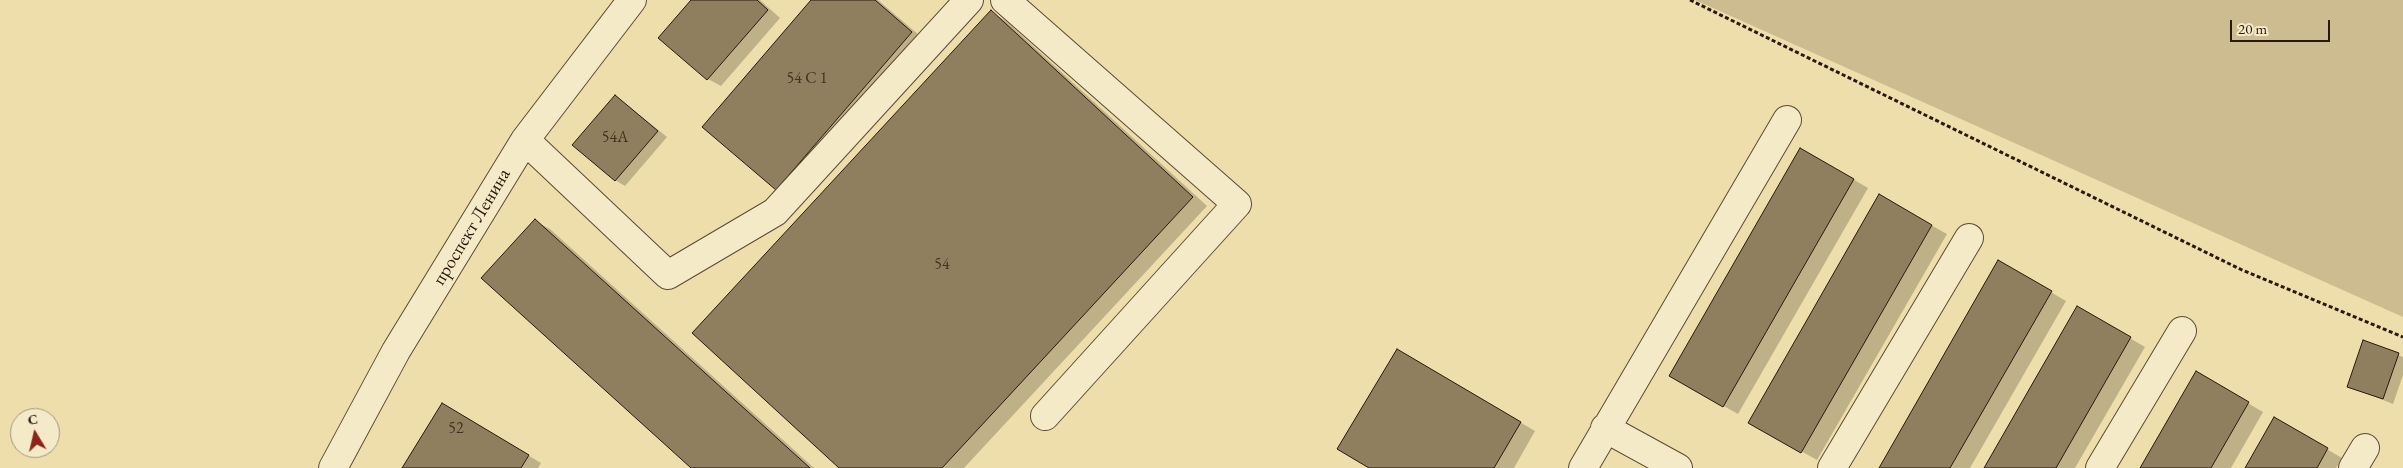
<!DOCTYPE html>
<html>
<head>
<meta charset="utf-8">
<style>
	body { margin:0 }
	#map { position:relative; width:2403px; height:468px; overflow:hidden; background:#eedeab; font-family:"EB Garamond",serif }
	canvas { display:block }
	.north { position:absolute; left:10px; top:408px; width:50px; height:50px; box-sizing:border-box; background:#f4eac8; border:1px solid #a3967d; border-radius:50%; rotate:351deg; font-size:14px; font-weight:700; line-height:20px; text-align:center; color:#2a180c }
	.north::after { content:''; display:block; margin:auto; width:18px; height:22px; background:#8f2418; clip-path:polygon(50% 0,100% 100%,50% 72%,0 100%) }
	.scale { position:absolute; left:2230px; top:20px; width:100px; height:22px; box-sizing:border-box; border:2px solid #2a180c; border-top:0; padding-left:6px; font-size:15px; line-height:18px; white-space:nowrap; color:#2a180c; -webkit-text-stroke:4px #f4eac8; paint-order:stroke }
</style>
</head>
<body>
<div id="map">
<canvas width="2403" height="468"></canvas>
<div class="north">С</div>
<div class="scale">20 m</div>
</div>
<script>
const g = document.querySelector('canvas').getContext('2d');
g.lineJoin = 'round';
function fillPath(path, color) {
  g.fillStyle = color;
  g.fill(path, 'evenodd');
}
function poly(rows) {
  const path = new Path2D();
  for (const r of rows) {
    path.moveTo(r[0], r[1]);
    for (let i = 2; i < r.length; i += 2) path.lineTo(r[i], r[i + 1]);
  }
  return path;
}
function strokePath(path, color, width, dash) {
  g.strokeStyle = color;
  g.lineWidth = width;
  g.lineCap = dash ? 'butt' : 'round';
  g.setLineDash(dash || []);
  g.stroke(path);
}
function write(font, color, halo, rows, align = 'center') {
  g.font = font + ' "EB Garamond",serif';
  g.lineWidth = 5;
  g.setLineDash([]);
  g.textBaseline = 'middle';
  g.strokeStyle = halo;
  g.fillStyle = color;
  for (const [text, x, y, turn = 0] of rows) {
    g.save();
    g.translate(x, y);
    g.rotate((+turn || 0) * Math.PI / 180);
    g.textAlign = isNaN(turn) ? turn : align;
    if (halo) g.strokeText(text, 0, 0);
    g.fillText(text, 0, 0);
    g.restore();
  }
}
const green = poly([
	[1695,0,2403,0,2403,317]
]);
const shadow = poly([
	[692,0,760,0,780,18,721,86,708,79,660,38],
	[813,0,878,0,926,41,791,198,776,189],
	[991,12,1006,21,1207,206,964,468,841,468],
	[616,96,667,137,625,186,615,180],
	[1801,149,1868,188,1738,414,1670,376],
	[1879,196,1947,234,1817,460,1749,422],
	[535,221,550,229,814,468,693,468],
	[1999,262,2066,301,1970,468,1880,468],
	[2078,308,2145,347,2075,468,1986,468],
	[2364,342,2403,357,2403,375,2393,404,2348,386],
	[1397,350,1535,431,1514,468,1372,468],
	[2196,373,2263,412,2231,468,2141,468],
	[442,404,541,463,538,468,404,468],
	[2275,419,2342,458,2336,468,2247,468]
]);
const building = poly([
	[691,0,757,0,768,10,707,80,658,38,691,0],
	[811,0,875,0,912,32,776,190,702,127,811,0],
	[991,10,1193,197,942,468,839,468,692,333,991,10],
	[615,95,658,131,615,181,572,145,615,95],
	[1800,148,1854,179,1723,407,1669,376,1800,148],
	[1879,194,1932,225,1801,453,1748,423,1879,194],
	[535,219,810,468,691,468,481,278,535,219],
	[1998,260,2052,291,1950,468,1879,468,1998,260],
	[2077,306,2131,337,2056,468,1984,468,2077,306],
	[2363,340,2399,353,2383,399,2347,387,2363,340],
	[1397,349,1521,422,1494,468,1369,468,1337,449,1397,349],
	[2196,371,2249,402,2211,468,2140,468,2196,371],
	[442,403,529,455,521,468,402,468,442,403],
	[2274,417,2328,448,2317,468,2245,468,2274,417]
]);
const path = poly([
	[1690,0,2242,270,2403,337]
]);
const minor = poly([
	[1005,0,1237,204,1045,416],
	[525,140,668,275,775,212,969,0],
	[1605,428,1678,468],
	[333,468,396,351,525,140,632,0],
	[1583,468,1787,120],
	[1832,468,1969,238],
	[2100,468,2182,331],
	[2353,468,2365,448]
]);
const numberNames = [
	["54 С 1",807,79],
	["54А",615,138],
	["54",942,265],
	["52",456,429]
];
const streetNames = [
	["проспект Ленина",472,227,-59]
];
fillPath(green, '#cdbc90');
fillPath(shadow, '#0003');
fillPath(building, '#907f5f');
strokePath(building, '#2a180c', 1);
strokePath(minor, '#5b4a34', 30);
strokePath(path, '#2a180c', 3, [4, 2.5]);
strokePath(minor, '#f4eac8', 28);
write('16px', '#443221', null, numberNames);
write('19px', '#2a180c', '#f4eac8', streetNames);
</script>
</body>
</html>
